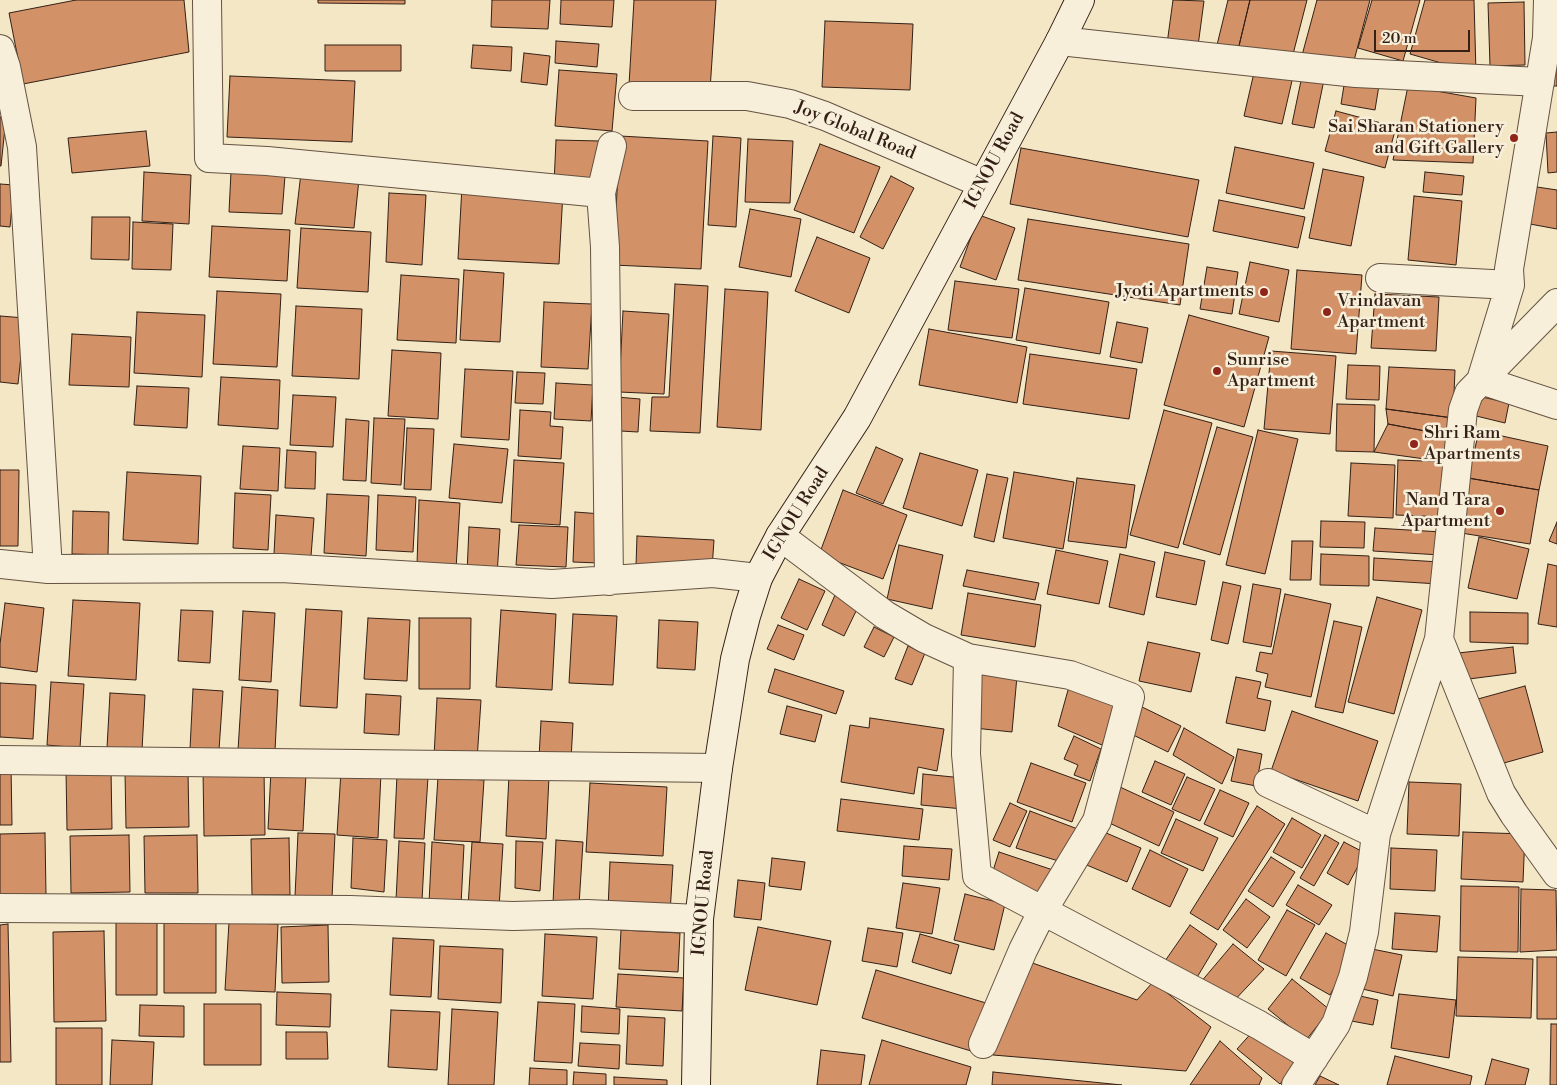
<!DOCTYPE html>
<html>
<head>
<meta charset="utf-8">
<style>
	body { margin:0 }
	#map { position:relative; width:1557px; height:1085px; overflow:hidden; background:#f3e7c6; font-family:"Libre Bodoni",serif }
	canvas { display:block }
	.scale { position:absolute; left:1374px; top:30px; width:96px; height:22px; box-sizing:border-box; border:2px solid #342016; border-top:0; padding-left:6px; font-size:15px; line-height:18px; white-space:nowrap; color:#342016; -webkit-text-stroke:4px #f7efda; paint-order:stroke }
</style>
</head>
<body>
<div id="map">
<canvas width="1557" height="1085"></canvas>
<div class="scale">20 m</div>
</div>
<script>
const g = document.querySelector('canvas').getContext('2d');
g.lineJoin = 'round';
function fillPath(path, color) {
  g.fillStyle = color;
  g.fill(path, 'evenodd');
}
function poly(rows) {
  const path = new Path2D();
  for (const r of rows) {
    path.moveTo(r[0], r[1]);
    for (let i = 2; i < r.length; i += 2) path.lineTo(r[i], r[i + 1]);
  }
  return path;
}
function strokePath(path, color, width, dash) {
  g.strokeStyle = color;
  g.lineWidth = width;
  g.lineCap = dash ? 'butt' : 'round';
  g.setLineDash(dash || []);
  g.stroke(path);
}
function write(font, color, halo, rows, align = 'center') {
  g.font = font + ' "Libre Bodoni",serif';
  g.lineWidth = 5;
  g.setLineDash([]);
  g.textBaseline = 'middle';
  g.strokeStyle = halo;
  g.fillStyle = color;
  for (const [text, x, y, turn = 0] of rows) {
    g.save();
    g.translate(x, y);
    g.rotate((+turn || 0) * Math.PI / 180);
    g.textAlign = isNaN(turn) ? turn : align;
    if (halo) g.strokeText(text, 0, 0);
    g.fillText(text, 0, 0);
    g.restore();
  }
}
const building = poly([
	[76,0,184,0,189,52,23,84,9,13,76,0],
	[318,0,405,0,405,4,318,3,318,0],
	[492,0,550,0,548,29,491,27,492,0],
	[561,0,614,0,612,27,560,24,561,0],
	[634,0,716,0,710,90,629,85,634,0],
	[1173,0,1204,1,1198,46,1167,44,1173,0],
	[1228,0,1250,0,1238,50,1217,45,1228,0],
	[1250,0,1307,0,1291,62,1238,50,1250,0],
	[1317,0,1370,0,1351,72,1301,59,1317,0],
	[1372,0,1420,0,1403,61,1358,48,1372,0],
	[1425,0,1474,0,1476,73,1410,54,1425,0],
	[1524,2,1525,65,1490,66,1488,3,1524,2],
	[825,21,913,24,910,90,822,87,825,21],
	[556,41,599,44,597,67,555,63,556,41],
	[325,45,401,45,401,71,325,71,325,45],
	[473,45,512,47,511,71,471,68,473,45],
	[1557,51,1557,86,1552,86,1557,51],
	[524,53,550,56,547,85,521,82,524,53],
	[1256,64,1294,72,1282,124,1244,116,1256,64],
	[559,70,617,74,612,131,555,126,559,70],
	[1303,71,1325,75,1314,128,1292,124,1303,71],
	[1346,73,1380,79,1375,110,1341,104,1346,73],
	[230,76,355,81,352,142,227,137,230,76],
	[1408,86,1476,98,1473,163,1393,160,1408,86],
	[1336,111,1396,127,1385,168,1325,151,1336,111],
	[0,117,6,118,1,166,0,166,0,117],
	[146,131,150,166,72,173,68,138,146,131],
	[1557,132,1557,172,1548,173,1546,133,1557,132],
	[620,136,708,141,701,269,613,265,620,136],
	[713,136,741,138,736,227,708,225,713,136],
	[748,139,793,141,790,203,745,202,748,139],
	[556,140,600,141,599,186,554,184,556,140],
	[820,144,880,167,854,233,794,210,820,144],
	[1235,147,1314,163,1304,209,1226,193,1235,147],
	[1021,148,1199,180,1188,237,1010,204,1021,148],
	[1323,169,1364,177,1351,246,1309,238,1323,169],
	[144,172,191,175,189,224,142,221,144,172],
	[231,172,285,176,282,214,229,212,231,172],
	[1425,172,1464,176,1462,195,1423,192,1425,172],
	[301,173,359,179,354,228,295,224,301,173],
	[891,176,914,188,883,249,860,237,891,176],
	[0,184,14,185,10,227,0,226,0,184],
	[462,186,563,192,559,264,458,259,462,186],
	[1537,187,1557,190,1557,229,1530,224,1537,187],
	[389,193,426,195,422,265,386,262,389,193],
	[1414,196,1462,201,1456,265,1408,260,1414,196],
	[1219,200,1305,217,1298,248,1213,231,1219,200],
	[750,209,801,219,791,277,739,267,750,209],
	[979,215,1015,228,996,280,960,267,979,215],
	[92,217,130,217,129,260,91,259,92,217],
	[1028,219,1189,244,1180,305,1018,280,1028,219],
	[133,222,173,224,171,270,132,269,133,222],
	[212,226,290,230,287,281,209,277,212,226],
	[301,228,371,232,368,292,297,288,301,228],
	[817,237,870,258,849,313,795,291,817,237],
	[1250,262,1289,270,1279,322,1239,314,1250,262],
	[1207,267,1238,272,1232,314,1200,309,1207,267],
	[464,270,504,273,500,342,460,340,464,270],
	[1297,270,1362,275,1356,354,1291,349,1297,270],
	[401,275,459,279,456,343,397,340,401,275],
	[955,281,1019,289,1012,338,948,330,955,281],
	[675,284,708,286,700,433,650,431,652,397,669,397,675,284],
	[1025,288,1109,302,1100,354,1016,340,1025,288],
	[725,289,768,292,761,430,717,427,725,289],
	[217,291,281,294,277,367,213,364,217,291],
	[1375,294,1439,297,1436,351,1371,348,1375,294],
	[544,302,592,304,588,369,541,367,544,302],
	[296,306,362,309,359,379,292,376,296,306],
	[623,311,669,314,664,394,619,392,623,311],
	[137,312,205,315,202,377,134,373,137,312],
	[1189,315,1269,337,1244,427,1164,405,1189,315],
	[0,316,25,318,18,384,0,382,0,316],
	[1117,322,1148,328,1142,363,1110,357,1117,322],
	[929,329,1027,347,1017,403,919,385,929,329],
	[72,334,131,337,129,387,69,385,72,334],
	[392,350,441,353,438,419,388,416,392,350],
	[1271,351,1336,356,1330,434,1264,429,1271,351],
	[1030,354,1137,369,1129,419,1023,404,1030,354],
	[1348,365,1380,366,1379,400,1346,399,1348,365],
	[1389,367,1455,370,1453,418,1386,409,1389,367],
	[465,369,513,371,509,440,461,437,465,369],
	[517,372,545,373,543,404,515,403,517,372],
	[221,377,280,380,278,429,218,425,221,377],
	[556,383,593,385,591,421,554,419,556,383],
	[137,386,189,388,187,428,134,425,137,386],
	[293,395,336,397,333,447,290,445,293,395],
	[1473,395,1509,403,1505,423,1468,414,1473,395],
	[605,396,640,399,638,432,603,430,605,396],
	[1337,404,1375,405,1374,452,1336,451,1337,404],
	[1386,409,1453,418,1452,436,1388,424,1386,409],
	[520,410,551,412,550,426,563,427,561,459,518,456,520,410],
	[1164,410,1212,423,1178,548,1130,535,1164,410],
	[374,418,405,419,401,485,371,483,374,418],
	[346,419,369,421,366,481,343,480,346,419],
	[1388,424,1452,436,1447,462,1374,452,1388,424],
	[1217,427,1253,437,1220,555,1183,544,1217,427],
	[407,428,434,429,431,490,404,489,407,428],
	[1258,430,1298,439,1265,574,1226,565,1258,430],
	[1479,431,1548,446,1539,490,1468,478,1479,431],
	[454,444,508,449,502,503,449,498,454,444],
	[243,446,280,448,278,491,240,489,243,446],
	[876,447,903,459,883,504,856,493,876,447],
	[287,450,316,452,315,489,285,488,287,450],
	[920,453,978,470,962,526,903,508,920,453],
	[514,460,564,463,560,525,511,522,514,460],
	[1398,460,1447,462,1445,517,1396,515,1398,460],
	[1351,463,1395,465,1393,518,1348,516,1351,463],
	[0,470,19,470,18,546,0,546,0,470],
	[127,472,201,476,198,544,123,540,127,472],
	[1014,472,1074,482,1063,549,1003,538,1014,472],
	[987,474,1008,478,994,542,974,537,987,474],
	[1077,478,1135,485,1126,548,1068,541,1077,478],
	[1468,478,1539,490,1530,544,1461,533,1468,478],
	[843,490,907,515,883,579,819,555,843,490],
	[235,493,271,495,268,550,233,548,235,493],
	[327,494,369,496,366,556,324,553,327,494],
	[378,495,416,497,413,552,376,550,378,495],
	[419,500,460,503,456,569,417,565,419,500],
	[73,511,109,512,108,555,72,554,73,511],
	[575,512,602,514,599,563,573,562,575,512],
	[276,515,314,518,311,556,274,554,276,515],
	[1321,521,1365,522,1364,548,1320,547,1321,521],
	[1557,522,1557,544,1549,541,1557,522],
	[519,525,568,527,566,567,516,565,519,525],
	[469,527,500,529,497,575,467,573,469,527],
	[1375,528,1442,532,1441,555,1373,551,1375,528],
	[637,536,714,540,712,569,636,566,637,536],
	[1479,537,1529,549,1517,599,1468,588,1479,537],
	[1292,541,1313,541,1311,580,1290,580,1292,541],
	[899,545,943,555,932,609,887,599,899,545],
	[1056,550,1108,561,1099,604,1047,594,1056,550],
	[1165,552,1205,561,1196,605,1156,597,1165,552],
	[1120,554,1155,562,1144,615,1109,607,1120,554],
	[1321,554,1369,556,1369,586,1320,585,1321,554],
	[1374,558,1440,562,1439,584,1373,580,1374,558],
	[1548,564,1557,566,1557,627,1538,624,1548,564],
	[967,570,1039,583,1035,600,963,586,967,570],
	[799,579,825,591,807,630,781,618,799,579],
	[1223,582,1241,586,1228,644,1211,640,1223,582],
	[1253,584,1281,589,1271,647,1243,642,1253,584],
	[968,593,1041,605,1035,647,961,635,968,593],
	[1285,594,1331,604,1311,697,1265,687,1268,674,1256,671,1260,652,1272,654,1285,594],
	[835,595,859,605,844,636,822,625,835,595],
	[1377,597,1422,610,1394,714,1348,702,1377,597],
	[73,600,140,603,136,680,68,676,73,600],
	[5,603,44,608,37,672,0,667,0,644,5,603],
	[306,609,342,611,337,708,300,706,306,609],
	[181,610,213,611,210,663,178,661,181,610],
	[501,610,556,614,552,690,496,687,501,610],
	[243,611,275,613,271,682,239,680,243,611],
	[1470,612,1528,613,1528,644,1470,642,1470,612],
	[573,614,617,616,613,685,569,683,573,614],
	[368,618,410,620,407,681,364,679,368,618],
	[419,618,471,618,470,689,419,689,419,618],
	[659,620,698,622,695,670,657,668,659,620],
	[1334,621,1362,627,1343,713,1315,707,1334,621],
	[778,625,804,635,794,660,767,649,778,625],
	[874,627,894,637,884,657,864,647,874,627],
	[1148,642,1200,653,1191,692,1139,681,1148,642],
	[908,646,925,653,912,685,895,679,908,646],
	[1513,647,1516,673,1461,680,1458,653,1513,647],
	[775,669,844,691,836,714,768,692,775,669],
	[979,672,1017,676,1012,732,974,728,979,672],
	[1236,677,1261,682,1257,698,1271,701,1265,731,1226,723,1236,677],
	[51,682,84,684,80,748,47,745,51,682],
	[0,683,36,685,33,739,0,737,0,683],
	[1070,683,1119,703,1102,745,1058,726,1070,683],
	[1525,686,1543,752,1497,765,1478,699,1525,686],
	[242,687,278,690,275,751,238,750,242,687],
	[193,689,223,691,219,750,190,749,193,689],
	[110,693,145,695,142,750,107,748,110,693],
	[366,694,401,696,399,735,364,733,366,694],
	[437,698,481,700,477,760,434,757,437,698],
	[1136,704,1181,726,1168,752,1123,730,1136,704],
	[787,706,822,715,815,742,780,734,787,706],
	[1292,711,1378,741,1358,801,1271,771,1292,711],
	[870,718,944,729,937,771,918,767,914,794,841,782,850,725,869,728,870,718],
	[541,721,573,723,571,760,539,758,541,721],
	[1184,728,1234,757,1222,784,1173,755,1184,728],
	[1074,736,1101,749,1090,781,1074,775,1078,765,1064,759,1074,736],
	[1238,749,1262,754,1256,786,1231,781,1238,749],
	[1155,761,1185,774,1171,805,1142,792,1155,761],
	[1031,763,1086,783,1072,822,1017,802,1031,763],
	[0,766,11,766,12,825,0,825,0,766],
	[111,769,112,829,67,830,66,770,111,769],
	[264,769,265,835,204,836,203,770,264,769],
	[188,771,189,827,126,828,125,772,188,771],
	[271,771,306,773,303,831,268,829,271,771],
	[341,771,381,773,378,838,337,835,341,771],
	[923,774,963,778,963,809,921,805,923,774],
	[397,775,428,777,424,839,394,838,397,775],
	[509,775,549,777,546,839,506,836,509,775],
	[438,777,484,780,480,842,434,840,438,777],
	[1187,777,1215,789,1200,821,1172,809,1187,777],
	[1409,782,1461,784,1459,836,1407,834,1409,782],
	[590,783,667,787,663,856,586,852,590,783],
	[1120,787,1174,812,1159,846,1105,821,1120,787],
	[1220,790,1249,803,1233,837,1204,824,1220,790],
	[841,799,923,809,919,840,837,831,841,799],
	[1010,803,1027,811,1010,847,993,840,1010,803],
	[1257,806,1285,824,1218,930,1190,913,1257,806],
	[1030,811,1083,831,1065,863,1016,848,1030,811],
	[1292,818,1321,835,1302,868,1273,852,1292,818],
	[1176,819,1218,838,1203,871,1161,853,1176,819],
	[1097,829,1141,848,1127,882,1082,863,1097,829],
	[1463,832,1525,834,1523,882,1461,879,1463,832],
	[45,833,46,895,0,896,0,834,45,833],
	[298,833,335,834,332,898,295,896,298,833],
	[129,835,130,892,71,893,70,836,129,835],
	[197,835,198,893,145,893,144,836,197,835],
	[1325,835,1339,843,1314,886,1300,878,1325,835],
	[289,838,290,895,252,895,251,839,289,838],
	[353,838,387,840,384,892,351,888,353,838],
	[556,840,583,842,579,905,553,903,556,840],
	[399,841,425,843,422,901,396,900,399,841],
	[516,841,543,842,540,891,515,888,516,841],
	[432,842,464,845,461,905,429,903,432,842],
	[472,842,503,844,499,908,468,907,472,842],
	[1344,842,1365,853,1348,885,1327,873,1344,842],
	[904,846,952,849,949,880,902,876,904,846],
	[1391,848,1437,850,1435,891,1390,889,1391,848],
	[1150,850,1188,869,1170,907,1132,889,1150,850],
	[999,852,1059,872,1047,900,991,877,999,852],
	[1271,857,1295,872,1273,907,1248,891,1271,857],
	[772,858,805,862,801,890,769,886,772,858],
	[610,862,673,865,670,913,608,909,610,862],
	[738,880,765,883,761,920,734,917,738,880],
	[903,883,940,888,932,934,896,928,903,883],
	[1298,885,1332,905,1319,925,1286,905,1298,885],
	[1461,886,1519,887,1518,952,1460,951,1461,886],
	[1521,889,1556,890,1557,950,1520,952,1521,889],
	[965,894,1005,904,994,950,954,940,965,894],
	[1246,899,1270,917,1247,948,1223,930,1246,899],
	[1287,910,1315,925,1286,976,1258,960,1287,910],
	[1395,913,1440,916,1437,952,1392,949,1395,913],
	[116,921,157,921,157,995,116,995,116,921],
	[164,922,216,922,216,993,164,993,164,922],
	[229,922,278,924,275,992,225,990,229,922],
	[8,924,11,1062,0,1062,0,925,8,924],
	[328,925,329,982,282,983,281,927,328,925],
	[1190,925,1217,944,1196,979,1165,961,1190,925],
	[758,927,831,941,817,1005,745,990,758,927],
	[868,928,903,933,897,967,862,961,868,928],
	[621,930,680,933,678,972,619,969,621,930],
	[104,931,106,1021,54,1022,53,932,104,931],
	[1326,933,1355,949,1330,995,1300,978,1326,933],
	[545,934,597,937,593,999,542,996,545,934],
	[920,934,959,945,951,974,912,962,920,934],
	[393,938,434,940,431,997,390,995,393,938],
	[1233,944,1264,969,1230,1005,1200,983,1233,944],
	[440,946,503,949,501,1003,438,999,440,946],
	[1367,948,1402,955,1393,996,1358,988,1367,948],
	[1458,957,1533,959,1531,1018,1456,1016,1458,957],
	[1537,957,1557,957,1557,1019,1537,1019,1537,957],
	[1024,960,1137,1000,1153,982,1211,1027,1186,1071,993,1055,1024,960],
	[876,970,986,1003,971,1051,862,1018,876,970],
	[618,974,684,978,682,1011,616,1007,618,974],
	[1292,979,1330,1010,1306,1040,1268,1009,1292,979],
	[277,992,331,994,330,1027,276,1025,277,992],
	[1351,994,1378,1000,1373,1025,1346,1020,1351,994],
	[1399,994,1456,1000,1449,1058,1391,1048,1399,994],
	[538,1002,575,1004,572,1063,534,1061,538,1002],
	[204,1004,261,1004,261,1065,204,1065,204,1004],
	[140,1005,184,1006,184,1037,139,1036,140,1005],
	[582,1006,620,1009,619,1034,581,1032,582,1006],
	[452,1009,498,1012,494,1085,448,1085,452,1009],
	[391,1010,440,1012,437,1070,388,1067,391,1010],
	[628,1016,665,1018,663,1066,626,1064,628,1016],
	[1551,1024,1557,1024,1557,1085,1550,1085,1551,1024],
	[56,1028,102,1028,102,1085,56,1085,56,1028],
	[1256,1028,1299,1061,1280,1084,1237,1049,1256,1028],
	[286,1032,327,1032,328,1059,286,1059,286,1032],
	[112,1040,154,1042,152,1085,110,1085,112,1040],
	[882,1040,971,1067,966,1085,869,1085,882,1040],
	[1220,1041,1262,1078,1259,1085,1190,1085,1220,1041],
	[580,1043,620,1045,619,1069,578,1066,580,1043],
	[821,1050,865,1055,861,1085,817,1085,821,1050],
	[1395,1056,1472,1076,1470,1085,1387,1085,1395,1056],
	[1492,1059,1529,1069,1525,1085,1485,1085,1492,1059],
	[530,1068,567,1070,567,1085,529,1085,530,1068],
	[574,1072,606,1074,606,1085,573,1085,574,1072],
	[993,1072,1122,1085,992,1085,993,1072],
	[1320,1076,1339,1085,1315,1085,1320,1076],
	[614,1077,667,1080,667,1085,614,1085,614,1077]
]);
const street = poly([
	[207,0,209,158,267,161,601,193,605,247,609,581],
	[1060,41,1356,73,1540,82],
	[0,49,6,67,22,147,48,569],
	[633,96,747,96,790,104,825,116,983,184],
	[601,193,612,146],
	[1380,278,1510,285],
	[1482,377,1510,285,1509,269,1547,38,1548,0],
	[1481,380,1557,405],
	[780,536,885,615,924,638,968,658,1070,675,1130,697,1097,821,1043,910,1023,950,983,1044],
	[0,564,48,569,281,568,552,584,713,573,758,578],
	[1439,639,1501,793,1514,814,1557,874],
	[968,658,966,754,977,876,1259,1025,1314,1058],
	[0,760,718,768],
	[1268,783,1376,834],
	[0,908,350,910,513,916,587,914,699,919],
	[1296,1085,1336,1024,1353,977,1364,932,1376,834,1439,639,1463,410,1469,393,1557,303]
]);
const secondary = poly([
	[696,1085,699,919,718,768,735,659,746,616,758,578,780,536,857,418,1060,41,1080,0]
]);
const markers = [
	[1514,138,5,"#8f2418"],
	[1264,292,5,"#8f2418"],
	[1327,312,5,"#8f2418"],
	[1217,371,5,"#8f2418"],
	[1414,444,5,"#8f2418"],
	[1500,511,5,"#8f2418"]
];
const poiNames = [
	["Sai Sharan Stationery",1504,128],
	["and Gift Gallery",1504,149],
	["Jyoti Apartments",1254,292],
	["Vrindavan",1337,302,"left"],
	["Apartment",1337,323,"left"],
	["Sunrise",1227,361,"left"],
	["Apartment",1227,382,"left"],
	["Shri Ram",1424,434,"left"],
	["Apartments",1424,455,"left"],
	["Nand Tara",1490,501],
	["Apartment",1490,522]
];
const streetNames = [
	["Joy Global Road",855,131,22],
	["IGNOU Road",995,161,-62],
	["IGNOU Road",797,514,-58],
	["IGNOU Road",704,903,-85]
];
fillPath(building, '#d29167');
strokePath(building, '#342016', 1);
strokePath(street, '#645242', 30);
strokePath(secondary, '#342016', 30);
strokePath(street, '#f7efda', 28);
strokePath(secondary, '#f7efda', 28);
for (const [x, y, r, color] of markers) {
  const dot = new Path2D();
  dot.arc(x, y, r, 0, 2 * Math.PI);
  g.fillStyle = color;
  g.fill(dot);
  strokePath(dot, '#f7efda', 2);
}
write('18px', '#342016', '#f7efda', poiNames, 'right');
write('18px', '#342016', '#f7efda', streetNames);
</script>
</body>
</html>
